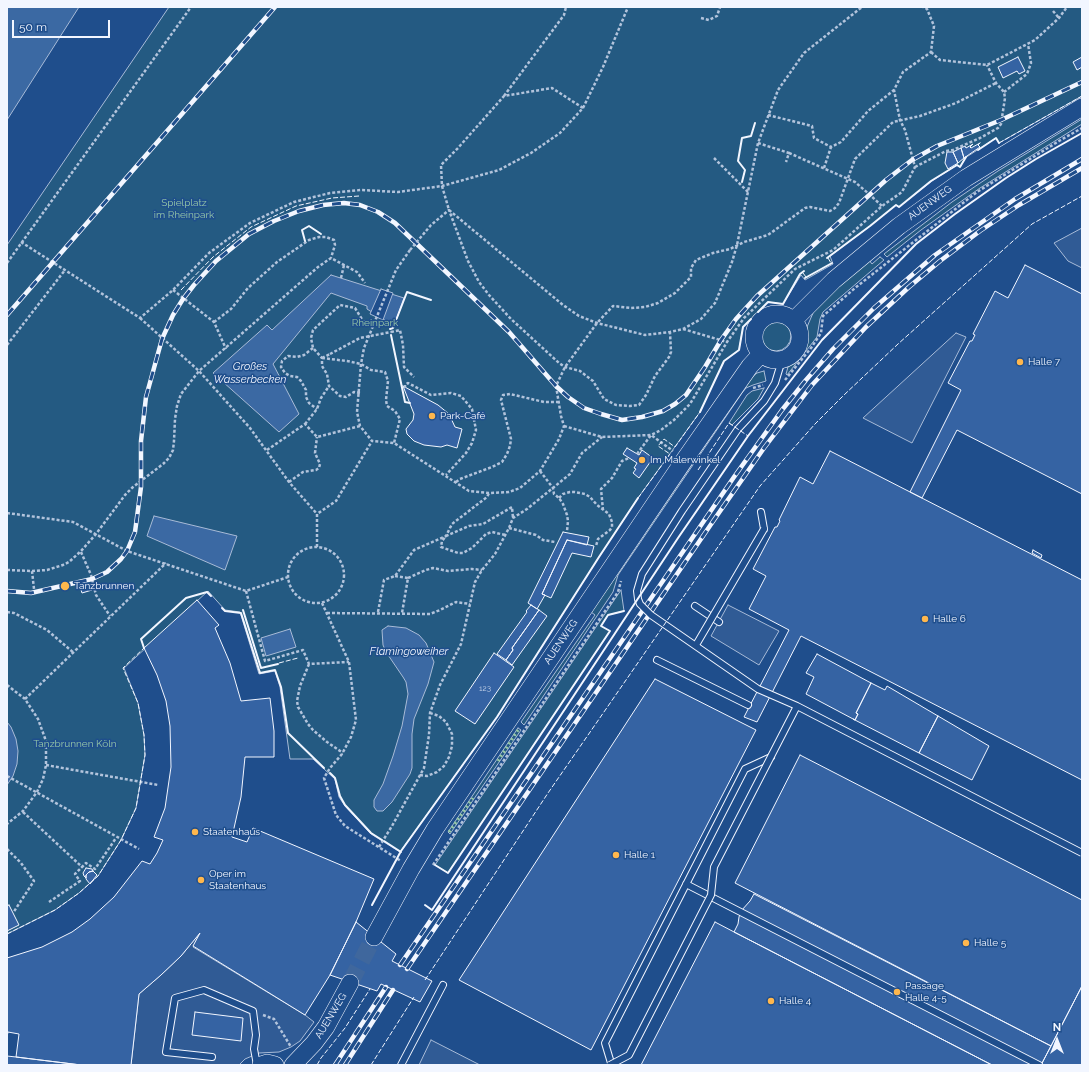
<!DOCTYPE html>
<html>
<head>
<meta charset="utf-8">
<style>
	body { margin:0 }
	#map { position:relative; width:1089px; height:1072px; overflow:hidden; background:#1f4e8c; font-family:Raleway,sans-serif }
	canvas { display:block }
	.frame { position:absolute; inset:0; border:8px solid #f2f6ff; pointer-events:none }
	.north { position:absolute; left:1037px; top:1020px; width:40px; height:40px; -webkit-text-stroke:3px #1f4e8c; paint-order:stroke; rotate:0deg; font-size:11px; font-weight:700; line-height:16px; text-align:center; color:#f2f6ff }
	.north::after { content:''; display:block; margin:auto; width:14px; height:18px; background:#f2f6ff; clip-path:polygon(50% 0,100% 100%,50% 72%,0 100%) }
	.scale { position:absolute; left:12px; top:20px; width:98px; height:18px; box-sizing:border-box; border:2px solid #f2f6ff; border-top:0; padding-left:5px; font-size:12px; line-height:14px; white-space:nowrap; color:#f2f6ff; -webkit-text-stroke:3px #1f4e8c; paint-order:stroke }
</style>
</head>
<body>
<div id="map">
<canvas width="1089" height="1072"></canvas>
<div class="frame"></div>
<div class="north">N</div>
<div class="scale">50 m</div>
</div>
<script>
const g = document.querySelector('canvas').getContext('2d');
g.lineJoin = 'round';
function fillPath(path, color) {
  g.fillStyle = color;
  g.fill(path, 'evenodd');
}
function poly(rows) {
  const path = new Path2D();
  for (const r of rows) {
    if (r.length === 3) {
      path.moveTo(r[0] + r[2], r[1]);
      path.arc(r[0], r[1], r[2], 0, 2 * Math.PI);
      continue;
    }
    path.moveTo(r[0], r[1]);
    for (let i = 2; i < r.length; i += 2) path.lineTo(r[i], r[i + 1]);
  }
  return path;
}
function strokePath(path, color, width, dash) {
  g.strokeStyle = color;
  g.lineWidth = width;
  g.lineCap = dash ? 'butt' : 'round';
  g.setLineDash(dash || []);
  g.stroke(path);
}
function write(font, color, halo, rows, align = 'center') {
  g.font = font + ' Raleway,sans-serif';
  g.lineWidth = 3;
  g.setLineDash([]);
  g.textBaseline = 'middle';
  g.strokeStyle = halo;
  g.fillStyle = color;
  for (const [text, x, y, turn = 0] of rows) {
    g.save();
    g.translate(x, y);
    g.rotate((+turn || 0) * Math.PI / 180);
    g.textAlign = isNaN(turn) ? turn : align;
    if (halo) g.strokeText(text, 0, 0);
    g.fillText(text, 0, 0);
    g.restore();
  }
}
const green = poly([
	[169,7,1082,7,1082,96,999,143,996,138,965,158,960,167,957,165,932,181,899,207,896,205,870,226,830,256,833,264,805,280,801,275,783,304,768,302,743,327,739,350,724,361,700,412,638,498,599,557,497,717,400,852,371,834,345,806,339,797,335,779,313,759,290,759,280,687,275,671,259,674,240,612,225,610,208,591,124,668,138,703,144,735,145,755,136,808,121,840,98,876,79,893,55,910,7,934,7,245,169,7],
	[1082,119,1082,124,980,188,921,230,887,257,884,254,952,202,998,171,1082,119],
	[880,257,884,260,823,312,820,319,817,337,787,375,786,374,788,367,804,347,806,341,807,327,813,313,829,295,869,260,872,264,880,257],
	[776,336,15],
	[764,371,766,381,753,385,746,388,742,393,618,575,613,592,524,725,521,722,595,615,591,612,752,377,757,373,764,371],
	[764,388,758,399,732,425,729,423,747,395,752,391,764,388],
	[621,590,624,611,608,615,601,626,610,631,448,873,435,865,621,590],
	[518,728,521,730,450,834,448,832,518,728]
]);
const parking = poly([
	[1082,228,1082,268,1068,261,1054,243,1082,228],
	[956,333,966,337,912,443,863,418,956,333],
	[728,605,779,631,759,665,711,636,728,605],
	[200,933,193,947,305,1015,314,1022,300,1041,291,1047,279,1052,259,1053,245,1059,239,1065,131,1065,139,994,161,975,181,956,200,933],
	[431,1040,480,1065,419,1065,431,1040]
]);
const water = poly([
	[7,7,79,7,7,120,7,7],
	[331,275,404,298,394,326,367,309,367,306,331,293,273,364,299,414,279,432,213,373,267,325,272,330,331,275],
	[154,516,237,536,225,570,147,536,154,516],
	[388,626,406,628,419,635,426,643,434,662,428,684,414,719,412,734,412,768,410,774,392,802,383,811,377,811,374,807,374,800,383,784,393,756,402,726,408,694,406,682,403,677,386,652,383,645,382,630,388,626],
	[290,629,296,647,266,656,261,638,290,629],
	[7,722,11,727,16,739,18,751,17,764,13,776,7,785,7,722]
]);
const pier = poly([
	[381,289,393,293,383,320,370,314,381,289]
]);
const building = poly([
	[1018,57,1025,71,1019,74,1017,71,1003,78,998,67,1018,57],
	[1082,57,1082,67,1077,70,1073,62,1082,57],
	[980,143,978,145,980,147,964,158,961,148,965,146,966,148,973,144,970,147,971,148,980,143],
	[961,148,964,158,958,163,953,152,961,148],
	[947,152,953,152,958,163,948,169,945,163,947,152],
	[1025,265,1082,294,1082,494,957,430,922,498,910,492,961,390,948,383,970,341,972,341,975,335,973,334,995,291,1008,298,1025,265],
	[403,386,438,405,449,414,455,427,462,429,457,448,447,445,441,447,424,445,414,441,407,434,406,429,413,420,414,414,403,386],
	[627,448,639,455,642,450,653,458,639,478,633,473,636,469,634,468,637,463,623,454,627,448],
	[830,451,1082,580,1082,780,801,636,757,722,744,717,789,630,749,609,766,576,753,569,775,527,777,527,780,521,779,520,800,477,813,484,830,451],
	[563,532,589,537,587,545,567,540,542,594,545,595,537,609,528,603,563,532],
	[567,540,594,546,591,557,572,553,551,598,542,594,567,540],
	[1033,550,1042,555,1041,558,1032,553,1033,550],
	[91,587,92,590,82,593,81,590,91,587],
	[197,600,219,625,215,628,230,663,241,701,270,698,274,731,274,757,245,757,241,797,232,837,247,842,253,828,374,879,356,922,330,975,305,1015,193,946,200,933,181,956,161,975,139,994,131,1065,81,1065,16,1057,19,1034,8,1032,7,1037,7,958,42,947,72,932,90,919,114,897,142,861,150,864,157,853,163,840,154,837,165,808,171,767,170,726,166,701,157,675,144,648,197,600],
	[531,605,539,610,512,648,513,650,506,660,497,654,527,612,526,611,531,605],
	[539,610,547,616,512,665,506,660,513,650,512,648,539,610],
	[494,653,514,667,475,724,455,711,494,653],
	[817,654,871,683,856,713,858,714,855,720,806,694,814,677,806,673,817,654],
	[655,679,756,730,591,1050,459,980,655,679],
	[871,683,885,690,887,686,938,716,919,753,853,719,855,720,858,714,856,713,871,683],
	[938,716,989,746,972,780,919,753,938,716],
	[800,755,1082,900,1082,986,1051,1046,735,883,800,755],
	[86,868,92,869,93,871,89,872,86,875,86,878,84,876,83,873,86,868],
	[93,871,97,875,90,884,86,879,86,875,89,872,93,871],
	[754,894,1051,1046,1041,1065,992,1065,736,933,734,932,738,924,739,917,741,911,750,901,754,894],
	[9,905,19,925,7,931,7,906,9,905],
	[356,922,396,954,392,961,432,981,420,1002,381,984,377,991,330,975,356,922],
	[715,922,736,933,992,1065,641,1065,715,922],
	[1082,986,1082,1065,1041,1065,1051,1046,1082,986],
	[195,1012,243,1018,241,1041,192,1035,195,1012],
	[7,1056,16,1057,81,1065,7,1065,7,1056]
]);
const secondaryTunnel = poly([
	[350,983,374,937]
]);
const path = poly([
	[1053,11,1059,18],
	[701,18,709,20,717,16,720,7],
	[931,52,940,60,987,65,1035,40,1059,18,1067,7],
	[1004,92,1027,74,1031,63,1028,44],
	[504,96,564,15,566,7],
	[583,108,552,88,504,96,458,148,441,165,442,186,449,210,563,305,579,316,597,323,645,335,670,332,683,329,701,319,715,303,732,262,737,245,758,143,778,90,804,53,862,7],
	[768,115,812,126,814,138,831,147,841,142,868,111,894,90],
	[758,143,789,153,786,162],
	[789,153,855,182,869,194,882,206],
	[714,158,748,192],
	[915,167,946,151,953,150,980,138,998,128,1001,124,1005,98,1004,92,996,83,987,65],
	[824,168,831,147],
	[426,231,431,225,449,210,468,261,479,282,489,295,511,319,559,363,565,367,580,371,593,381,604,399,616,405,630,406,639,405,646,395,655,376,669,357,671,352,670,332],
	[21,242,140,318,173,290,209,253,250,223,294,202,330,193,361,190,398,192,442,186,499,170,531,153,560,133,583,108,603,67,628,7],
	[410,250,396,270,364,348,361,364,357,412,360,426,372,441,394,443,469,491,489,493,509,492,520,488,540,471,559,439,564,426,561,416,556,386,565,367,597,323,613,306,631,308,645,307,658,303,675,293,691,277,691,268,696,260,713,253,730,249,744,242,768,235,805,208,810,207,830,211,835,208,839,203,855,159,893,122,920,116,956,103,996,83],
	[7,263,191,7],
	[341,278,344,265],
	[173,290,214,322,226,349],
	[140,318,199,371,250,428,289,482,317,514],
	[214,322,231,309,248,288,277,262,309,240,319,237,326,237,334,240,335,245,331,258],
	[683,329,727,342],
	[391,332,400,330,403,345,404,367,414,377],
	[7,345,65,270],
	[313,348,304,355,297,357,288,356,282,361,281,367,285,373,290,376,297,377,301,381,306,390,306,397,309,403,317,409],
	[322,358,347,361,361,364,371,370,385,372,388,381,386,400,387,406,395,411,400,419,394,443],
	[322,358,330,354],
	[785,380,811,348,821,333,823,316,855,288,977,192,1059,141,1082,128],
	[405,388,405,385,408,383,431,395,451,393,461,396,472,409,476,430,472,443,466,453,446,475],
	[753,388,763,385],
	[360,393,354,392,346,397,340,396,329,386,327,374,322,366,322,358,313,348,311,338,313,330,340,305,355,308,363,321,373,327],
	[305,424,317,409,321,398,329,386],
	[564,426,602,437,651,435,661,430,674,420,690,404,727,342,744,318,795,269,833,250,882,206,902,192,915,167,905,130,900,120,894,90,903,72,931,52,934,26,927,9,923,7],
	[267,450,305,424,317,437,360,426],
	[637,454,651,435,673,451],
	[540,471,553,488,554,494,559,498,563,504,567,515,568,521,567,531],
	[289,482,303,472,316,470,319,468,320,464,315,453,317,437],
	[456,482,460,479,492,467,502,462,507,454,510,446,511,439,501,400,503,395,510,394,544,402,559,402],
	[559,498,563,494,570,492,575,492,585,494,590,497,597,505,609,514,612,522,612,527,610,530,598,539,596,546],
	[603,510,601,489,612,478,622,461,629,458],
	[7,513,73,522,127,551,246,591,288,577],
	[509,528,536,535,543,540,555,542],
	[505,535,492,532,486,534,472,548,463,553,458,553,441,547,442,541,446,536,469,526,483,524,512,507,513,518],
	[317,547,317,514,336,501,372,441],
	[316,575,28],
	[81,552,91,575,96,595,110,616],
	[7,570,32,571,47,570,63,565,69,562,81,551,96,534,125,495,133,487,163,464,169,458,173,450,174,441,175,419,177,406,181,394,199,371,318,267,331,258,357,272,365,283],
	[32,571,34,589],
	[395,576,408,578,402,613],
	[408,578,426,570,433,568,448,571,472,569,482,570],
	[246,591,265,661,303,650,309,664,349,662],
	[322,603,349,662,356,720,351,737,342,754,330,768,324,778,336,815,345,826,401,861],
	[7,612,14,613,47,630,74,653],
	[378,612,384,580,395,576,414,550,446,536,452,524,487,497,489,493],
	[327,613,430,614,440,610,456,602,470,604],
	[309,664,300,686,297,701,298,707,308,724,313,730,327,742,343,753],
	[7,685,25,699,38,719,46,741,46,765,43,779,37,792,23,811,7,824],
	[25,699,166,563],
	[46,765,158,785],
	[420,775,427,776,437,772,444,766,449,757,452,746,452,734,446,722,439,716,430,713],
	[7,776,139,849],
	[23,812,82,867,86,863,95,869,116,838],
	[379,847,392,826,424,768,429,735,430,713,440,685,461,644,475,582,482,570,495,554,509,528,513,518,527,509,570,474,582,453,602,437],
	[7,849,21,863,34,881,13,913],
	[433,865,618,592,621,581],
	[49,902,80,881,75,874,82,867],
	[263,1015,274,1019,291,1047]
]);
const lane = poly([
	[761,512,764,529],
	[638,599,637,591,642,574,682,511,738,429,764,401,775,383,782,360],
	[695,606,719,622],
	[657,660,748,705],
	[686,884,1039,1065],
	[212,1057,166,1052,175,998,204,990,253,1011,256,1035,254,1049,257,1065],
	[611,1063,605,1043,745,769,771,757],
	[401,1065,443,985]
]);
const secondary = poly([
	[777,337,23],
	[794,320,834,280,899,226,966,178,1082,107],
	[374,937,411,869,435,829,685,459,750,366,761,354],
	[261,1065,267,1063,275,1065],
	[293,1065,314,1043,326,1027,350,983]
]);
const rail = poly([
	[7,315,275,7],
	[7,591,31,593,92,579,107,572,121,559,127,551,135,532,141,487,141,441,146,397,162,339,173,315,183,299,194,285,216,261,249,234,274,221,299,211,323,205,344,203,360,205,378,212,395,223,509,332,556,386,568,397,584,408,601,414,622,420,642,417,663,411,675,404,686,395,705,367,721,340,736,319,757,296,886,180,912,160,937,146,1001,120,1082,82],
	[400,965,734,477,782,410,806,380,833,349,874,308,935,255,1015,199,1082,159],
	[407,969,716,517,764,448,812,385,866,327,909,287,940,261,980,231,1019,205,1082,168],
	[335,1065,386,987],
	[345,1065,393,990]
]);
const pathBridge = poly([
	[410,250,426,231],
	[330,354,360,338,391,332]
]);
const laneBridge = poly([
	[638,599,640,604,651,615,758,689,797,706,1082,853],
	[696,645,764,529],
	[610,1065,629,1055,711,895,714,867,797,706]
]);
const hedge = poly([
	[498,761,518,730],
	[449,832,473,798]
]);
const fence = poly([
	[999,143,1082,96],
	[828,258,831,263],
	[803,273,806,277],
	[181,290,213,257,251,227,296,206,332,198,359,196],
	[698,470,729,423,748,436],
	[638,498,670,454,658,446,664,439,675,447,700,412],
	[279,663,298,658],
	[7,934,55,910,79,893,98,876,121,840,136,808,145,755,144,735,138,703,123,668,144,648],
	[425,980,548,793,760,486,815,424,844,395,898,344,1032,224,1082,196],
	[317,1065,321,1058,345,1028,370,989],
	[371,1065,414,997]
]);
const wall = poly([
	[978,150,996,138,999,143],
	[742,182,745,170,738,161,742,138,751,136,755,123],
	[305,241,302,230,309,226,321,234],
	[827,258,870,226,896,205,899,207,931,181,957,165,960,167,966,157],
	[805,278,832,263],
	[758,312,768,302,783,304,800,274,804,271],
	[390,329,393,328,407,292,431,300],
	[391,335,405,402,410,403],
	[700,412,724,361,739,350,743,327,751,319],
	[222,608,225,611,241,613,260,673,275,670,281,687,288,733,324,768],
	[243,610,261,668,278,664],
	[144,648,141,639,186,598,207,592,211,596],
	[330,773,335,778,340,796,345,805,371,833,382,840],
	[384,841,401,852],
	[435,865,448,873,610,631,601,626,608,615,624,611],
	[372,905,401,851,497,717,599,557,638,498],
	[425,905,432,910,678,538,748,436,822,340,916,244,955,214,1006,178,1036,159,1082,133]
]);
const markers = [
	[1020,362,4,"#ffb74d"],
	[432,416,4,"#ffb74d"],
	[642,460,4,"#ffb74d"],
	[65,586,5,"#ffb74d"],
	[925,619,4,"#ffb74d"],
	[195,832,4,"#ffb74d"],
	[616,855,4,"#ffb74d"],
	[201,880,4,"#ffb74d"],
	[966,943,4,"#ffb74d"],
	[897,992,4,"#ffb74d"],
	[771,1001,4,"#ffb74d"]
];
const numberNames = [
	["123",485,689]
];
const parkNames = [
	["Spielplatz",184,203],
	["im Rheinpark",184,215],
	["Rheinpark",375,323],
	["Tanzbrunnen Köln",75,744]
];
const streetNames = [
	["AUENWEG",930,203,-36],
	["AUENWEG",561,642,-56],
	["AUENWEG",331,1016,-59]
];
const poiNames = [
	["Halle 7",1028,362],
	["Park-Café",440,416],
	["Im Malerwinkel",650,460],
	["Tanzbrunnen",74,586],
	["Halle 6",933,619],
	["Staatenhaus",203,832],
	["Halle 1",624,855],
	["Oper im",209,874],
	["Staatenhaus",209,886],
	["Halle 5",974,943],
	["Passage",905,986],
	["Halle 4-5",905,998],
	["Halle 4",779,1001]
];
const waterNames = [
	["Großes",250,367],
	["Wasserbecken",250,380],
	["Flamingoweiher",409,652]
];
fillPath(green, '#245a82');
strokePath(green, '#a8bbd7', 1);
fillPath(parking, '#305b95');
strokePath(parking, '#a8bbd7', 1);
fillPath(water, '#3b69a3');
strokePath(water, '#a8bbd7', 1);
fillPath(pier, '#1f4e8c');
strokePath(pier, '#a8bbd7', 1);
fillPath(building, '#3563a3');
strokePath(building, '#f2f6ff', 1);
strokePath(secondaryTunnel, '#3f679d', 17, [17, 8]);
strokePath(lane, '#f2f6ff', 8);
strokePath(secondary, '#f2f6ff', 18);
strokePath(path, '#b3c4dc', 2.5, [3, 2]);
strokePath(lane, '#1f4e8c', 6);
strokePath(secondary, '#1f4e8c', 17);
strokePath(rail, '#f2f6ff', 4.5);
strokePath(rail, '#1f4e8c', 3, [9]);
strokePath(laneBridge, '#f2f6ff', 8, []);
strokePath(pathBridge, '#b3c4dc', 2.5, [3, 2]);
strokePath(laneBridge, '#1f4e8c', 6);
strokePath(hedge, '#97c8a6', 3, [2, 3]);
strokePath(fence, '#f2f6ff', 1, [5, 2]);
strokePath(wall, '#f2f6ff', 2);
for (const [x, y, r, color] of markers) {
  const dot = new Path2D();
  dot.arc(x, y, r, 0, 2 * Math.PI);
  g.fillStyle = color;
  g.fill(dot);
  strokePath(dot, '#1f4e8c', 1.5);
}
write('8px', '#c3d1e8', null, numberNames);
write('10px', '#97c8a6', '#1f4e8c', parkNames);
write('10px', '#f2f6ff', '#1f4e8c', streetNames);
write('10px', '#f2f6ff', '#1f4e8c', poiNames, 'left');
write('italic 11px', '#f2f6ff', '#1f4e8c', waterNames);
</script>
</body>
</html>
